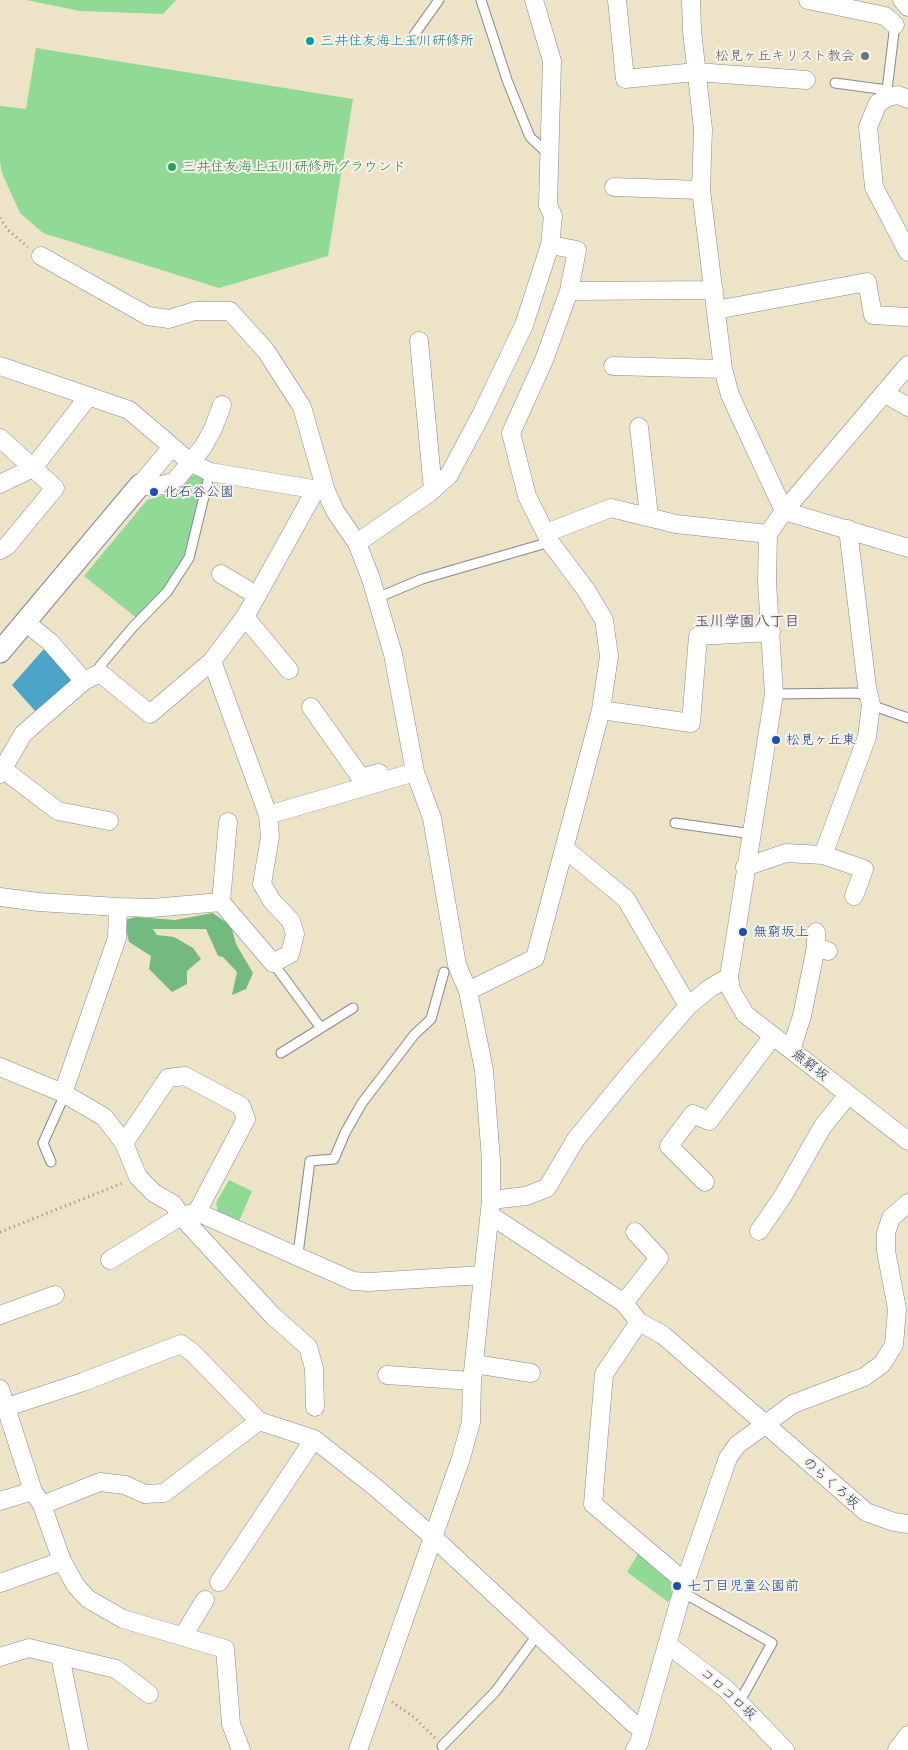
<!DOCTYPE html>
<html>
<head>
<meta charset="utf-8">
<style>
	body { margin:0 }
	canvas { display:block; background:#ede4c7 }
</style>
</head>
<body>
<canvas width="908" height="1750"></canvas>
<script>
const g = document.querySelector('canvas').getContext('2d');
g.lineJoin = 'round';
function fillPath(path, color) {
  g.fillStyle = color;
  g.fill(path, 'evenodd');
}
function poly(rows) {
  const path = new Path2D();
  for (const r of rows) {
    path.moveTo(r[0], r[1]);
    for (let i = 2; i < r.length; i += 2) path.lineTo(r[i], r[i + 1]);
  }
  return path;
}
function strokePath(path, color, width, dash) {
  g.strokeStyle = color;
  g.lineWidth = width;
  g.lineCap = dash ? 'butt' : 'round';
  g.setLineDash(dash || []);
  g.stroke(path);
}
function write(font, color, halo, rows, align = 'center') {
  g.font = font + ' Delius,"Klee One",sans-serif';
  g.lineWidth = 4;
  g.setLineDash([]);
  g.textBaseline = 'middle';
  g.strokeStyle = halo;
  g.fillStyle = color;
  for (const [text, x, y, turn = 0] of rows) {
    g.save();
    g.translate(x, y);
    g.rotate((+turn || 0) * Math.PI / 180);
    g.textAlign = isNaN(turn) ? turn : align;
    if (halo) g.strokeText(text, 0, 0);
    g.fillText(text, 0, 0);
    g.restore();
  }
}
const green = poly([
	[26,0,176,0,163,14,80,11],
	[36,48,353,99,328,256,219,288,43,233,20,213,2,173,0,162,0,106,26,109],
	[197,475,207,481,186,559,165,589,138,619,84,576,147,500,178,491,190,476],
	[229,1180,252,1191,238,1224,218,1213,216,1203],
	[638,1554,671,1580,672,1596,668,1602,627,1572]
]);
const forest = poly([
	[213,913,231,926,236,944,253,973,246,989,232,995,237,972,223,957,218,956,206,929,153,929,157,935,174,937,193,948,201,959,187,971,187,984,172,992,149,969,151,956,129,942,124,920,136,917,175,920]
]);
const water = poly([
	[43,650,46,650,70,677,70,683,36,712,12,685]
]);
const path = poly([
	[0,218,8,230,28,247],
	[0,1232,123,1183],
	[392,1702,415,1718,435,1738]
]);
const service = poly([
	[481,0,507,80,530,137,548,154],
	[414,35,439,0],
	[835,83,887,90,888,94],
	[887,90,895,24],
	[377,598,422,579,550,542],
	[100,673,100,666,133,627,167,592,189,558,210,472],
	[774,694,855,693,862,694,871,705,908,718],
	[675,823,752,834],
	[273,963,321,1028],
	[281,1053,353,1008],
	[51,1162,43,1143,65,1094],
	[298,1254,310,1161,334,1159,345,1133,362,1103,414,1035,431,1019,444,972],
	[682,1592,772,1643,740,1701],
	[442,1746,495,1692,538,1634]
]);
const minor = poly([
	[617,0,625,79,696,72,806,80],
	[691,0,692,31,703,129,701,190,723,369,730,395,784,511,908,548],
	[808,0,885,16,895,25],
	[902,0,908,7],
	[908,99,898,95,888,97,878,103,868,127,874,187,908,252],
	[614,187,701,190],
	[41,256,148,316,169,319,195,311,230,311,266,351,302,407,326,491,335,511,357,543,371,579,393,654,415,772,432,818,457,965,468,991,484,1070,491,1160,491,1200,472,1381,471,1422,461,1458,358,1750],
	[569,291,714,290],
	[716,310,867,282,873,315,908,317],
	[419,341,433,490],
	[908,365,784,511,768,534,767,582,774,694,729,977,731,990,745,1014,908,1141],
	[0,366,129,410,190,462,210,472,325,491],
	[613,366,723,369],
	[884,393,908,407],
	[639,427,649,516],
	[0,438,55,488,7,546,0,550],
	[172,447,140,485,153,487,174,482,203,447,213,429,222,405],
	[0,484,33,468,88,397],
	[546,533,611,508,676,524,768,534],
	[357,543,429,493,449,475,481,415,524,325,550,245,553,216,548,205,552,61,534,0],
	[221,574,256,595],
	[245,617,289,670],
	[25,622,50,642,84,681],
	[212,661,268,815],
	[311,707,361,778,379,773],
	[601,710,691,723,698,636,771,632],
	[0,767,58,811,109,821],
	[0,774,23,734,84,681,100,673,150,714,212,661,245,617,316,489],
	[564,848,626,899,688,1006],
	[823,855,864,869,854,896],
	[745,867,786,853,823,855,867,737,871,705,867,687,848,529],
	[0,897,38,902,118,907,152,908,221,902,273,963,290,954,295,934,291,921,272,901,262,884,270,837,268,815,415,772],
	[221,902,228,822],
	[816,932,816,947,828,951],
	[468,991,535,958,601,710,609,656,604,620,586,590,550,542,527,496,511,433,544,360,569,291,577,250,550,245],
	[791,1050,802,1016,816,947],
	[0,1067,63,1093,104,1117,124,1143,138,1177,154,1193,173,1204,181,1216,197,1212,353,1281,369,1282,483,1275],
	[63,1093,117,938,118,907],
	[124,1143,168,1078,185,1076,241,1106,246,1119,197,1212],
	[705,1182,669,1146,693,1114,709,1121,773,1036],
	[491,1200,526,1196,547,1188,576,1139,631,1072,688,1006,710,988,729,977],
	[490,1215,624,1303,639,1322,663,1335,866,1512,894,1522,908,1524],
	[759,1231,783,1196,823,1126,848,1095],
	[110,1260,181,1216,272,1315,308,1347,314,1368,315,1407],
	[624,1303,659,1258,635,1232],
	[0,1315,55,1295],
	[639,1322,604,1374,593,1504,685,1582],
	[475,1364,531,1373],
	[387,1375,472,1381],
	[0,1389,33,1491,42,1505,62,1561,76,1586,88,1599,123,1619,225,1649,231,1724,241,1750],
	[7,1407,83,1382,181,1344,193,1353,259,1421,314,1439,375,1487,433,1537,634,1724,643,1727],
	[0,1501,33,1491],
	[42,1505,100,1482,125,1485,145,1494,164,1493,259,1421],
	[219,1582,314,1439],
	[0,1583,62,1561],
	[183,1636,205,1600],
	[667,1644,726,1689,785,1750],
	[60,1656,79,1750],
	[0,1657,29,1648,116,1669,149,1694],
	[635,1750,639,1743,685,1582,728,1458,737,1445,793,1404,864,1377,882,1364,894,1345,897,1309,886,1251,886,1233,891,1218,908,1203],
	[897,1750,908,1735]
]);
const tertiary = poly([
	[0,652,140,485]
]);
const markers = [
	[310,41,5,"#0f9aa8"],
	[865,56,5,"#6b7280"],
	[172,167,5,"#2e9e5b"],
	[154,492,5,"#1a4fb4"],
	[776,740,5,"#1a4fb4"],
	[743,932,5,"#1a4fb4"],
	[677,1586,5,"#1a4fb4"]
];
const cultureNames = [
	["三井住友海上玉川研修所",320,41]
];
const worshipNames = [
	["松見ヶ丘キリスト教会",855,56]
];
const leisureNames = [
	["三井住友海上玉川研修所グラウンド",182,167]
];
const transitNames = [
	["化石谷公園",164,492],
	["松見ヶ丘東",786,740],
	["無窮坂上",753,932],
	["七丁目児童公園前",687,1586]
];
const streetNames = [
	["無窮坂",810,1065,38],
	["のらくろ坂",831,1483,41],
	["コロコロ坂",728,1694,42]
];
const neighbourhoodNames = [
	["玉川学園八丁目",747,622]
];
fillPath(green, '#90da96');
fillPath(forest, '#74ba7f');
fillPath(water, '#4ba5c9');
strokePath(service, '#848a92', 11);
strokePath(minor, '#848a92', 19);
strokePath(tertiary, '#848a92', 23);
strokePath(path, '#848a92', 3, [1, 4]);
strokePath(service, '#fff', 9);
strokePath(minor, '#fff', 18);
strokePath(tertiary, '#fff', 21);
for (const [x, y, r, color] of markers) {
  const dot = new Path2D();
  dot.arc(x, y, r, 0, 2 * Math.PI);
  g.fillStyle = color;
  g.fill(dot);
  strokePath(dot, '#f7f3e8', 2);
}
write('14px', '#0d838f', '#f7f3e8', cultureNames, 'left');
write('14px', '#5b616d', '#f7f3e8', worshipNames, 'right');
write('14px', '#27864d', '#f7f3e8', leisureNames, 'left');
write('14px', '#164399', '#f7f3e8', transitNames, 'left');
write('14px', '#1b2f5e', '#f7f3e8', streetNames);
write('bold 15px', '#5c5380', '#f7f3e8', neighbourhoodNames);
</script>
</body>
</html>
